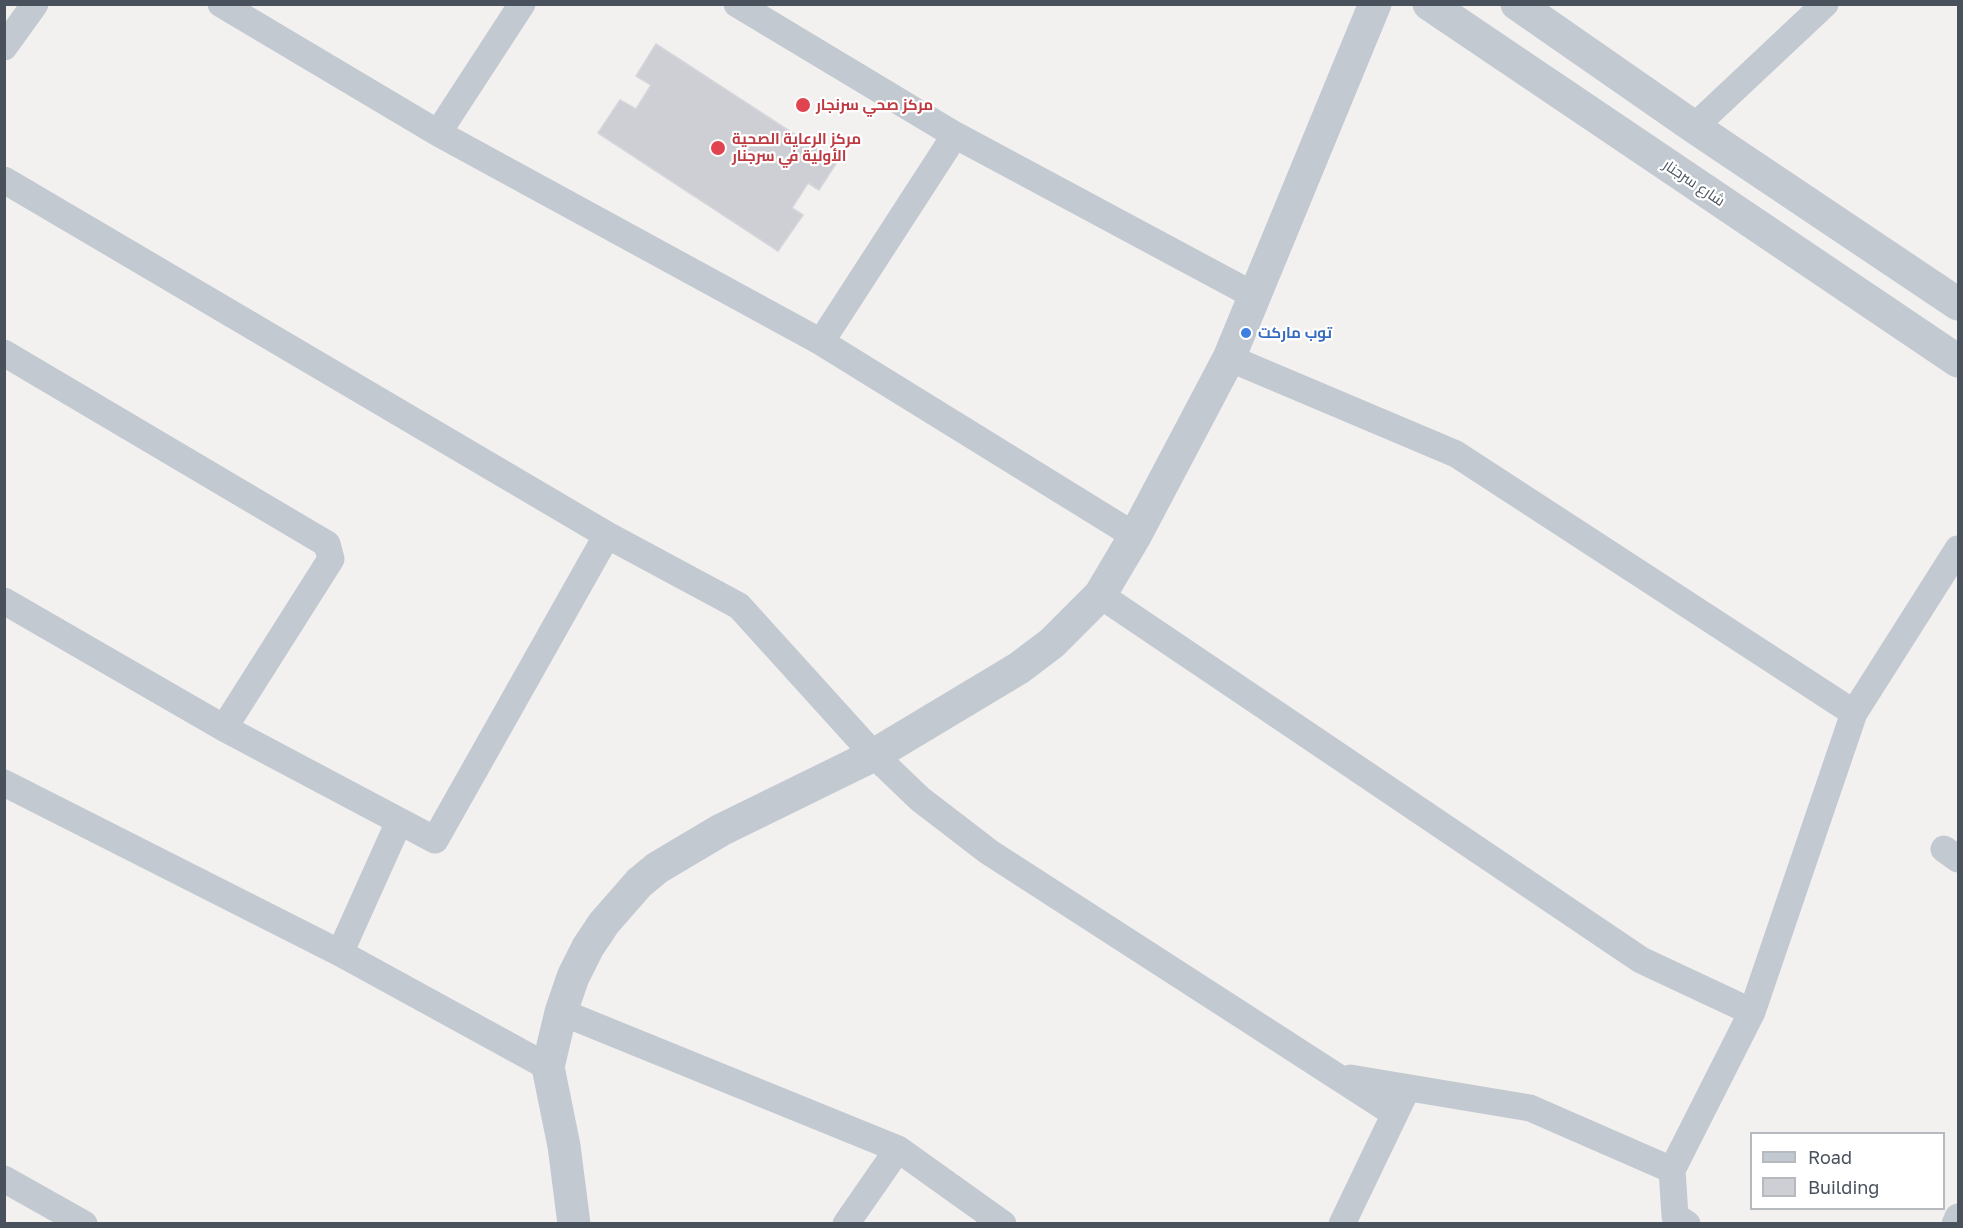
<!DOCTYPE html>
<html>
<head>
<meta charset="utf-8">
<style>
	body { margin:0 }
	#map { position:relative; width:1963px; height:1228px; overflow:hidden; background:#f3f1f0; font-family:"Golos Text",sans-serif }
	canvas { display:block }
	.frame { position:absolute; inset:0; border:6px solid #49515d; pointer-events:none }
	.legend { position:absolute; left:1750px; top:1132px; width:195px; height:78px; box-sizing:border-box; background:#fff; border:2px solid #b6b9be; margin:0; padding:8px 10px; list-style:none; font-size:18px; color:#49515d }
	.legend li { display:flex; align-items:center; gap:12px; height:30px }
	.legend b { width:30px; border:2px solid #b6b9be }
</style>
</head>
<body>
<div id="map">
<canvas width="1963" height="1228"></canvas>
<div class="frame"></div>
<ul class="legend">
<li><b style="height:8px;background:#c2c9d1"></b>Road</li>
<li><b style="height:16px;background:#cdcfd4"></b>Building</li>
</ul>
</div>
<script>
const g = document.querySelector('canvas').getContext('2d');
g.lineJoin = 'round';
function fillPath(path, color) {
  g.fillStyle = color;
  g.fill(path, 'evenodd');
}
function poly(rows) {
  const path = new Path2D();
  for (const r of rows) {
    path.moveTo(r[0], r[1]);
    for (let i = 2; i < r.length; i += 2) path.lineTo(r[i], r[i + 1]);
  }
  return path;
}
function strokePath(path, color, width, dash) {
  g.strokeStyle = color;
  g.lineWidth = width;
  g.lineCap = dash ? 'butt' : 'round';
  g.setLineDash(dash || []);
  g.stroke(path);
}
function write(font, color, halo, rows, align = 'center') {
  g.font = font + ' "Golos Text",Cairo,sans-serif';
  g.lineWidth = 4.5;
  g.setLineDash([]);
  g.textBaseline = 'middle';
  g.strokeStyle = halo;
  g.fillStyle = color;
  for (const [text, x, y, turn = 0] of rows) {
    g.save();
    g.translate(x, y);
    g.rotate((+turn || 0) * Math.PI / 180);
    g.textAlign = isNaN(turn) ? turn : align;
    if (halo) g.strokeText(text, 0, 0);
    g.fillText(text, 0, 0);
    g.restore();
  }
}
const building = poly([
	[656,44,837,162,819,190,808,183,792,208,803,215,778,251,598,133,620,100,636,109,651,85,636,76,656,44]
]);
const minor = poly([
	[221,4,438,133,821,342,1135,536],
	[737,4,955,135,1255,296],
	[4,47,35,4],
	[1694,127,1825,4],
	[438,133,522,4],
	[4,180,607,535,739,606,874,755,920,799,989,852,1395,1114],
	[821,342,955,135],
	[4,353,327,544,331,559,224,728],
	[1229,358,1456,454,1854,713],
	[1100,595,1641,960,1752,1012],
	[4,601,224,728,435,840,607,535],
	[4,783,340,953,548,1067],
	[1944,849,1958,859],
	[340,953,399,822],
	[561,1012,898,1149,1003,1224],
	[1350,1078,1530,1108,1672,1170,1675,1216,1687,1224],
	[1672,1170,1752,1012,1854,713,1958,549],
	[4,1179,84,1224],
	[846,1224,898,1149],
	[1342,1224,1403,1097],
	[1955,1224,1958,1217]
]);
const tertiary = poly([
	[1429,4,1958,361],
	[1517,4,1694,127,1958,304],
	[574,1224,564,1146,548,1067,561,1012,573,977,588,947,604,923,639,883,657,868,721,830,874,755,1019,668,1052,643,1100,595,1135,536,1229,358,1375,4]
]);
const markers = [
	[803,105,8,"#e0444e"],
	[718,148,8,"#e0444e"],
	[1246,333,6,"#3f7fe0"]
];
const healthNames = [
	["مركز صحي سرنجار",816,105],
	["مركز الرعاية الصحية",732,139],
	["الأولية في سرجنار",732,156]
];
const streetNames = [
	["شارع سرجنار",1694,183,34]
];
const shopNames = [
	["توب ماركت",1258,333]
];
fillPath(building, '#cdcfd4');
strokePath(building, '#d5d6db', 1.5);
strokePath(minor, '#c2c9d1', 27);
strokePath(tertiary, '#c2c9d1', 33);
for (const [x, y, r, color] of markers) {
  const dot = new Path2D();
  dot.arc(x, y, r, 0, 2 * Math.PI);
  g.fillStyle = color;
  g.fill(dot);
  strokePath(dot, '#fff', 2);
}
write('bold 15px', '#be3a42', '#fff', healthNames, 'left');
write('15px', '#49515d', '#fff', streetNames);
write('bold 15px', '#366cbe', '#fff', shopNames, 'left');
</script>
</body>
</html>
